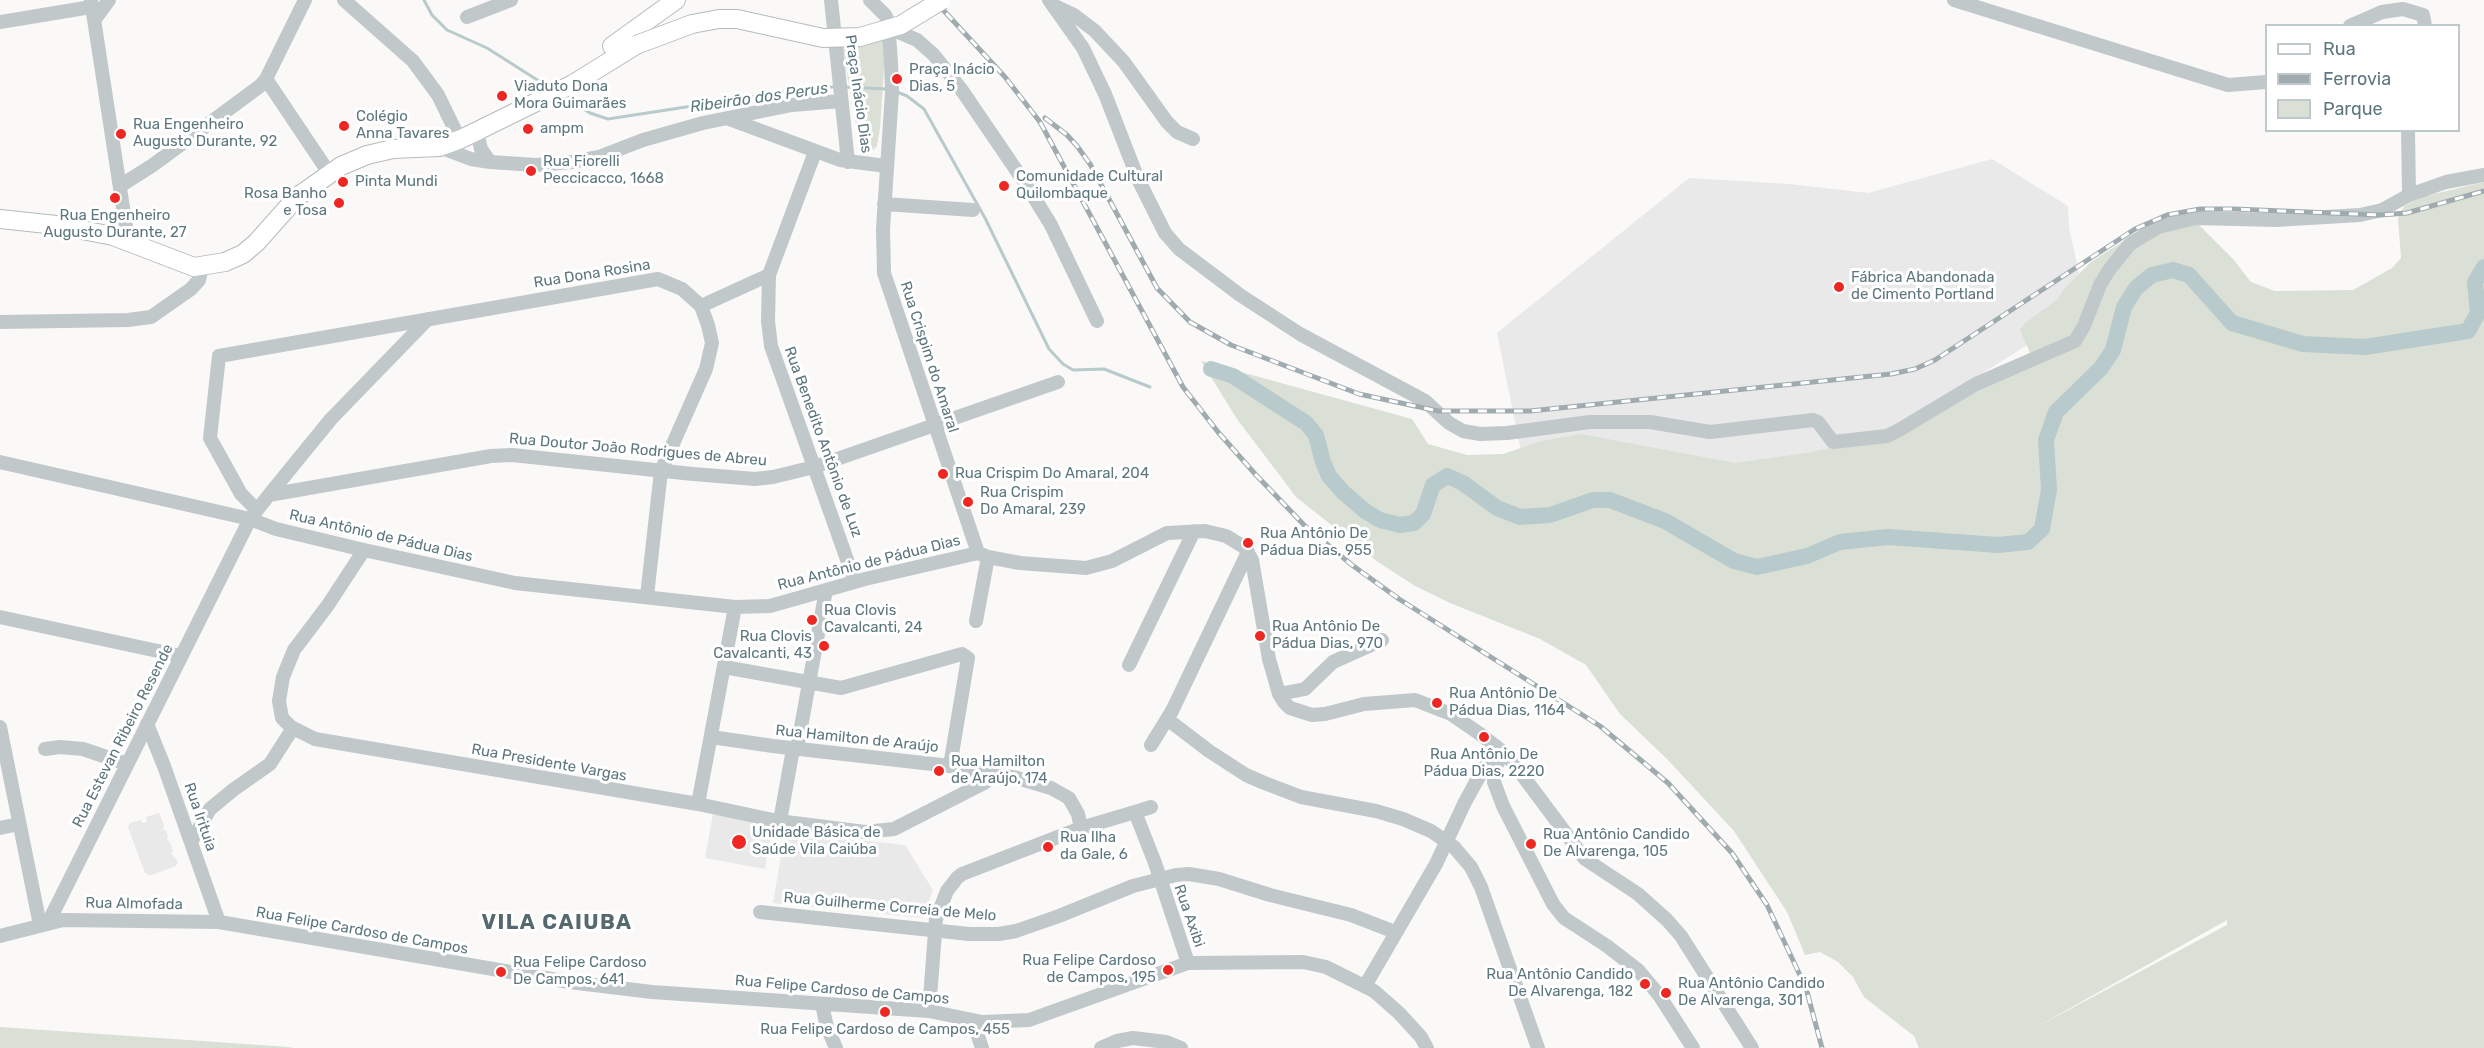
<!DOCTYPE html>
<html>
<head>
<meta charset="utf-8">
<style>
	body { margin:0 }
	#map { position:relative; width:2484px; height:1048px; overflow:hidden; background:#faf9f7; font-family:Rubik,sans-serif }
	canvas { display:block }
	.legend { position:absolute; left:2265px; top:24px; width:195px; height:108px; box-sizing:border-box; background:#fff; border:2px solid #bfc9cb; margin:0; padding:8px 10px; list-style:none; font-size:18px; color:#5e777e }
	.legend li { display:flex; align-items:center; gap:12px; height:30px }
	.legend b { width:30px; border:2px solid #bfc9cb }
</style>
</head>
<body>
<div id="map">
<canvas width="2484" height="1048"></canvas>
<ul class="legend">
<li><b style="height:8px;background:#fff"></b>Rua</li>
<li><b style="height:8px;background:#a0abaf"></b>Ferrovia</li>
<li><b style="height:16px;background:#dbe0d6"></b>Parque</li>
</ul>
</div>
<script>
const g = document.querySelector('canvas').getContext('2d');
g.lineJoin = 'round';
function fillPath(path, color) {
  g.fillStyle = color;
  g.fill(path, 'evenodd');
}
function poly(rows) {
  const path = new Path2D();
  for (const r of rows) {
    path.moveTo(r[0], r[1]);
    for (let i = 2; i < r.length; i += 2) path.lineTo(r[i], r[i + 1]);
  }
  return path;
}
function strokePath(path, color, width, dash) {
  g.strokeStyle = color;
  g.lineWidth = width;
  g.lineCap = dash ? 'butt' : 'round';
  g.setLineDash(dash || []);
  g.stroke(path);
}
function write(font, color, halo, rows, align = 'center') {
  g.font = font + ' Rubik,sans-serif';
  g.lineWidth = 6;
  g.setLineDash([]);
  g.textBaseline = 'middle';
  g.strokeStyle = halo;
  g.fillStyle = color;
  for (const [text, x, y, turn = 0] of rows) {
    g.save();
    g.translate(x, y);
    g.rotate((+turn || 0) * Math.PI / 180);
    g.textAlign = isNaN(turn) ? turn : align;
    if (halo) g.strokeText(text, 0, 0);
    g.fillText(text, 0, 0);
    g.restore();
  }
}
const built = poly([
	[1992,159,2068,206,2069,228,2087,308,1899,425,1803,458,1528,486,1497,333,1689,178,1789,184,1868,193],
	[159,813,164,825,163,830,166,830,168,837,167,840,170,842,173,851,171,853,178,862,176,866,149,876,147,873,145,873,128,827,130,823,141,820,142,823,147,822,146,817],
	[713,814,773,825,765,869,705,858],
	[785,832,905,845,933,890,923,918,773,903]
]);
const green = poly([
	[886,40,880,129,877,146,873,150,866,151,859,143,842,45],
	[2484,182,2484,1048,1919,1048,1914,1036,1864,997,1853,977,1838,962,1820,952,1805,955,1787,912,1734,831,1668,760,1620,714,1586,665,1540,639,1450,603,1415,586,1378,562,1296,497,1237,419,1201,361,1412,419,1428,444,1467,455,1503,454,1542,441,1581,434,1735,463,1806,453,1851,444,1909,428,2031,355,2020,330,2024,324,2058,299,2064,289,2091,262,2139,231,2169,218,2199,225,2233,259,2251,282,2275,291,2353,290,2392,268,2401,258,2398,218,2404,206,2421,197],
	[2227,920,2227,925,2033,1029],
	[0,1027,289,1047,293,1048,0,1048]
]);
const stream = poly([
	[424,0,432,15,447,30,487,48,550,88],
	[843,87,887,89],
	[897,92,907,96,924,109,985,218,1049,349,1063,364,1073,370,1104,369,1150,387],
	[563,96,590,113,608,119,816,87,837,87]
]);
const river = poly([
	[1211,369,1233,376,1306,423,1316,435,1323,462,1329,476,1343,492,1365,511,1380,520,1400,525,1414,523,1423,514,1433,485,1447,476,1463,483,1497,508,1520,517,1550,515,1593,500,1610,500,1665,521,1734,561,1757,567,1807,556,1840,542,1888,537,1998,545,2028,542,2042,529,2049,490,2046,440,2056,412,2101,368,2113,350,2124,307,2136,288,2152,275,2173,270,2189,275,2232,323,2303,344,2365,347,2468,331,2478,313,2475,282,2484,267]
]);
const minor = poly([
	[91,0,128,240],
	[344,0,413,61,438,95,456,132],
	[831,0,848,162],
	[870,0,885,15,888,21,891,63,892,92,883,229,884,273,978,553],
	[1049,0,1083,48,1105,94,1138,179,1165,233,1179,249,1240,295,1300,334,1425,401,1449,423,1463,431,1480,434,1507,433,1590,422,1650,422,1710,432,1813,420,1818,422,1833,442,1887,436,1899,430,1976,384,2075,341,2084,326,2100,285,2109,270,2130,244,2158,227,2196,218,2275,220,2360,215,2382,210,2409,195,2446,182,2484,175],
	[1954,0,2228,85,2266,82],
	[1055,6,1074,15,1095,31,1124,62,1167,122,1177,132,1193,139],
	[467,17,511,0],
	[95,19,109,0],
	[0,22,91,7],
	[2350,26,2382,12,2403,9,2423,15,2425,26],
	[889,28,917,40,934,55,961,89,1027,186,1051,225,1097,321],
	[266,79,329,173],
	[729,119,840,160,886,166],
	[2408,130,2409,195],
	[477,132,481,149,490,162],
	[439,147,471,159,490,162,536,165,572,162,599,157,643,140,703,123,792,105,841,101],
	[120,186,153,165,260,86,266,79,305,0],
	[884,204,973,210],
	[769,275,768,321,771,346,855,582],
	[701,306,769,275,815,152],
	[0,322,128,320,151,317,191,289,199,280,202,267],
	[0,462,250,519,276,529,364,550,515,583,735,607,770,606,865,579,978,553,988,557,1020,563,1086,568,1112,561,1167,533,1205,531,1226,536,1244,547,1252,560,1269,659,1279,694,1284,702,1290,708,1312,715,1325,714,1364,704,1415,700,1451,714,1480,734,1503,752,1514,764,1585,859,1638,894,1667,920,1681,936,1752,1048],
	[269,495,331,419,428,319],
	[257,510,241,494,210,438,219,356,658,279,682,289,701,306,708,325,712,343,706,369,661,471,647,596],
	[364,550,328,605,294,650,283,677,279,701,282,718,291,727,315,739,698,804,778,821,865,832,894,829,984,783,995,775],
	[0,617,181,656],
	[976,621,988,557],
	[1129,665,1194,531],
	[724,667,841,688,962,654,968,658,950,766],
	[1279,694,1305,689,1333,662,1382,640],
	[1167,719,1209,751,1246,775,1262,782,1301,797,1376,811,1403,819,1431,831,1454,847,1471,867,1481,887,1538,1048],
	[147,724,164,766,219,922],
	[0,727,40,925],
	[711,737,773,746,950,766,1017,778,1051,788,1069,798,1078,814,1081,828],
	[1151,745,1172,711,1248,552],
	[45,749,60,747,83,749,127,764],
	[797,749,826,590],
	[1503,752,1495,768,1494,782,1503,806,1553,904,1564,918,1607,946,1638,970,1659,995,1693,1048],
	[698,804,735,607],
	[1151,807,1135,812,1155,863,1188,963],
	[780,821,793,749],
	[0,828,19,824],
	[191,842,210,809,233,790,270,764,293,728],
	[760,912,969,934,999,934,1016,931,1059,916,1133,886,1176,875,1189,874,1219,879,1270,895,1351,915,1395,932],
	[48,923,250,519,269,495,491,456,512,455,693,474,755,479,773,477,814,467,1058,382],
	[0,936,63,920,219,922,569,982,652,992,929,1011,982,1022,1029,1020,1188,963,1303,962,1326,967,1374,991,1399,1013,1421,1037,1427,1048],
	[1365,986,1436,864,1465,802,1496,746],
	[822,1005,827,1027,836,1048],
	[929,1011,936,919,947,891,957,878,962,874,1081,828,1135,812],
	[973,1021,982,1048],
	[1101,1048,1117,1041,1133,1038,1166,1042,1181,1048]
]);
const major = poly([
	[612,46,676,0],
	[0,219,56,225,113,236,194,267,225,262,243,254,256,243,297,197,341,166,367,155,393,149,439,147,461,139,573,84,636,45]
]);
const rail = poly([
	[934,0,1005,77,1040,122,1183,387,1218,432,1256,475,1305,526,1352,565,1399,599,1600,726,1668,783,1732,853,1767,905,1806,988,1822,1048],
	[1045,118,1067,135,1077,146,1090,164,1157,288,1190,322,1231,345,1359,394,1438,411,1530,411,1891,374,1915,369,1935,360,2135,229,2167,215,2200,209,2234,209,2380,215,2407,213,2484,191]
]);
const majorBridge = poly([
	[636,45,692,24,719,19,737,19,823,38,860,37,901,25,942,0]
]);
const markers = [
	[897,79,6,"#ee2723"],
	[502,96,6,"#ee2723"],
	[344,126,6,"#ee2723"],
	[528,129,6,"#ee2723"],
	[121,134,6,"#ee2723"],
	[531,171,6,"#ee2723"],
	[343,182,6,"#ee2723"],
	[1004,186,6,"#ee2723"],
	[115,198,6,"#ee2723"],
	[339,203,6,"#ee2723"],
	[1839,287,6,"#ee2723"],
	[943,474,6,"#ee2723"],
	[968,502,6,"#ee2723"],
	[1248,543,6,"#ee2723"],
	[812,620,6,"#ee2723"],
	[1260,636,6,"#ee2723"],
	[824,646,6,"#ee2723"],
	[1437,703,6,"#ee2723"],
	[1484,737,6,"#ee2723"],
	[939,771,6,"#ee2723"],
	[739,842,8,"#ee2723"],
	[1531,844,6,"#ee2723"],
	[1048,847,6,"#ee2723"],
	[1168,970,6,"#ee2723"],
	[501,972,6,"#ee2723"],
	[1645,984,6,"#ee2723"],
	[1666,993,6,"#ee2723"],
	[885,1012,6,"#ee2723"]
];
const poiNames = [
	["Praça Inácio",909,70],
	["Dias, 5",909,87],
	["Viaduto Dona",514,87],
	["Mora Guimarães",514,104],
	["Colégio",356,117],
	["Anna Tavares",356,134],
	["Rua Engenheiro",133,125],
	["Augusto Durante, 92",133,142],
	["ampm",540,129],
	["Rua Fiorelli",543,162],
	["Peccicacco, 1668",543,179],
	["Comunidade Cultural",1016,177],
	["Quilombaque",1016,194],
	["Pinta Mundi",355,182],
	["Rosa Banho",327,194,"right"],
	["e Tosa",327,211,"right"],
	["Rua Engenheiro",115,216,"center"],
	["Augusto Durante, 27",115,233,"center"],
	["Fábrica Abandonada",1851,278],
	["de Cimento Portland",1851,295],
	["Rua Crispim Do Amaral, 204",955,474],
	["Rua Crispim",980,493],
	["Do Amaral, 239",980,510],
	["Rua Antônio De",1260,534],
	["Pádua Dias, 955",1260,551],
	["Rua Clovis",824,611],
	["Cavalcanti, 24",824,628],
	["Rua Antônio De",1272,627],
	["Pádua Dias, 970",1272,644],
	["Rua Clovis",812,637,"right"],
	["Cavalcanti, 43",812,654,"right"],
	["Rua Antônio De",1449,694],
	["Pádua Dias, 1164",1449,711],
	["Rua Antônio De",1484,755,"center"],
	["Pádua Dias, 2220",1484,772,"center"],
	["Rua Hamilton",951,762],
	["de Araújo, 174",951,779],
	["Unidade Básica de",752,833],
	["Saúde Vila Caiúba",752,850],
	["Rua Antônio Candido",1543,835],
	["De Alvarenga, 105",1543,852],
	["Rua Ilha",1060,838],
	["da Gale, 6",1060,855],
	["Rua Felipe Cardoso",1156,961,"right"],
	["de Campos, 195",1156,978,"right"],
	["Rua Felipe Cardoso",513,963],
	["De Campos, 641",513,980],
	["Rua Antônio Candido",1633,975,"right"],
	["De Alvarenga, 182",1633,992,"right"],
	["Rua Antônio Candido",1678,984],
	["De Alvarenga, 301",1678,1001],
	["Rua Felipe Cardoso de Campos, 455",885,1030,"center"]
];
const streetNames = [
	["Praça Inácio Dias",858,94,82],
	["Rua Dona Rosina",592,274,-9],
	["Rua Crispim do Amaral",929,357,72],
	["Rua Benedito Antônio de Luz",823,442,70],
	["Rua Doutor João Rodrigues de Abreu",638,450,5],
	["Rua Antônio de Pádua Dias",381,536,13],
	["Rua Antônio de Pádua Dias",869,563,-14],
	["Rua Estevan Ribeiro Resende",123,736,-63],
	["Rua Hamilton de Araújo",857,739,6],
	["Rua Presidente Vargas",549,763,10],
	["Rua Irituia",200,817,71],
	["Rua Almofada",134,904,1],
	["Rua Guilherme Correia de Melo",890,907,5],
	["Rua Axibi",1189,916,71],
	["Rua Felipe Cardoso de Campos",362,931,10],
	["Rua Felipe Cardoso de Campos",842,990,5]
];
const waterNames = [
	["Ribeirão dos Perus",759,98,-8]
];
const districtNames = [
	["VILA CAIUBA",557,923]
];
fillPath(built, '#e8e9e8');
fillPath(green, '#dbe0d6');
strokePath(stream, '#b8cacb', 3);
strokePath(river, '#b8cacb', 16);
strokePath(major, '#b4bcbe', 20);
strokePath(minor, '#c0c8ca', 14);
strokePath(major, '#fff', 18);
strokePath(rail, '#a0abaf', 5);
strokePath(rail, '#fff', 3, [9]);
strokePath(majorBridge, '#b4bcbe', 20, []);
strokePath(majorBridge, '#fff', 18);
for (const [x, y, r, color] of markers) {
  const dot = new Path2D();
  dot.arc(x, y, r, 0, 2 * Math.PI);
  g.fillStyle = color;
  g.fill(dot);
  strokePath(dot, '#fff', 2);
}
write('15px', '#5e777e', '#fff', poiNames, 'left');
write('15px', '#5e777e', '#fff', streetNames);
write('italic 16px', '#5e7c7e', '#fff', waterNames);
g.letterSpacing = '1.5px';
write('bold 21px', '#55696f', '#fff', districtNames);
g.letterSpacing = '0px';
</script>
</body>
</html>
